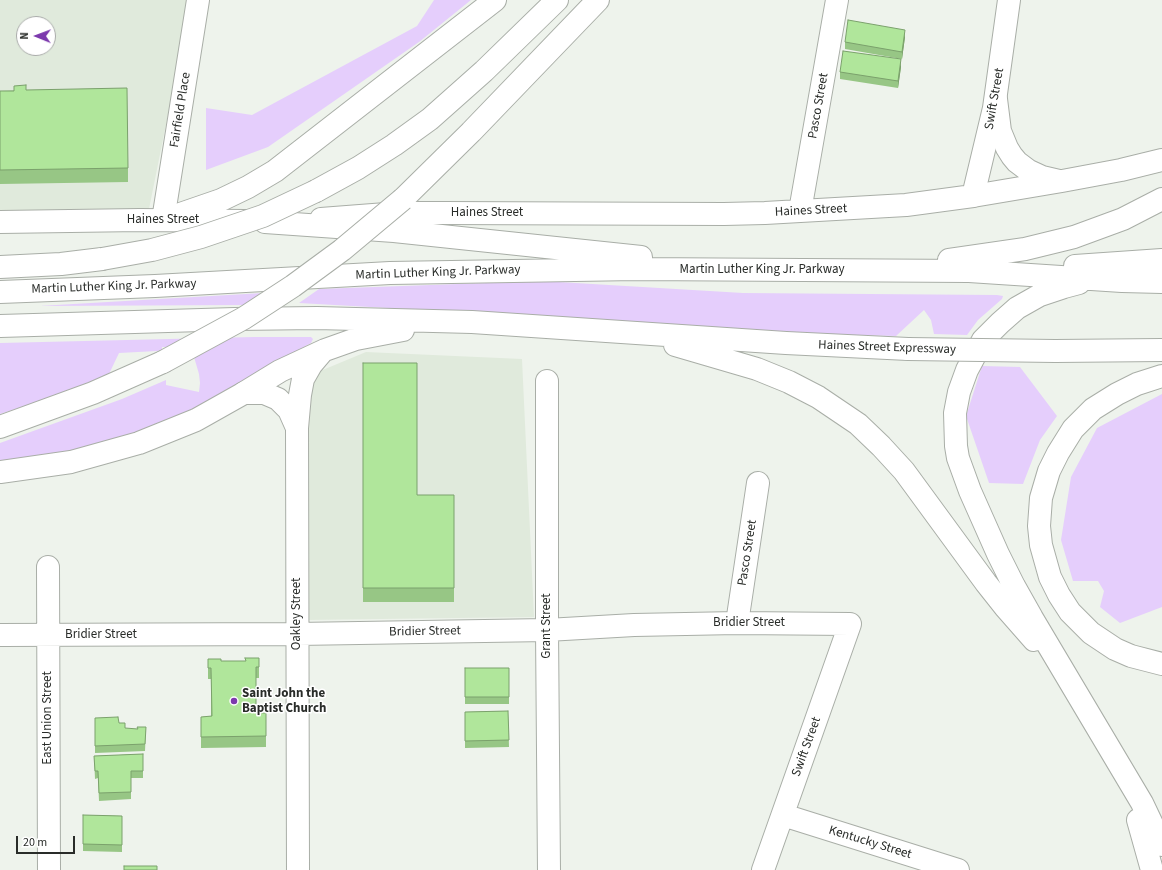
<!DOCTYPE html>
<html>
<head>
<meta charset="utf-8">
<style>
	body { margin:0 }
	#map { position:relative; width:1162px; height:870px; overflow:hidden; background:#eef3ec; font-family:"Source Sans 3",sans-serif }
	canvas { display:block }
	.north { position:absolute; left:16px; top:16px; width:40px; height:40px; box-sizing:border-box; background:#fff; border:1px solid #a9aba9; border-radius:50%; rotate:271deg; font-size:11px; font-weight:700; line-height:16px; text-align:center; color:#292c29 }
	.north::after { content:''; display:block; margin:auto; width:14px; height:18px; background:#7c39ad; clip-path:polygon(50% 0,100% 100%,50% 72%,0 100%) }
	.scale { position:absolute; left:16px; top:836px; width:59px; height:18px; box-sizing:border-box; border:2px solid #292c29; border-top:0; padding-left:5px; font-size:12px; line-height:14px; white-space:nowrap; color:#292c29; -webkit-text-stroke:3px #fff; paint-order:stroke }
</style>
</head>
<body>
<div id="map">
<canvas width="1162" height="870"></canvas>
<div class="north">N</div>
<div class="scale">20 m</div>
</div>
<script>
const g = document.querySelector('canvas').getContext('2d');
g.lineJoin = 'round';
function fillPath(path, color) {
  g.fillStyle = color;
  g.fill(path, 'evenodd');
}
function poly(rows) {
  const path = new Path2D();
  for (const r of rows) {
    path.moveTo(r[0], r[1]);
    for (let i = 2; i < r.length; i += 2) path.lineTo(r[i], r[i + 1]);
  }
  return path;
}
function strokePath(path, color, width, dash) {
  g.strokeStyle = color;
  g.lineWidth = width;
  g.lineCap = dash ? 'butt' : 'round';
  g.setLineDash(dash || []);
  g.stroke(path);
}
function write(font, color, halo, rows, align = 'center') {
  g.font = font + ' "Source Sans 3",sans-serif';
  g.lineWidth = 3;
  g.setLineDash([]);
  g.textBaseline = 'middle';
  g.strokeStyle = halo;
  g.fillStyle = color;
  for (const [text, x, y, turn = 0] of rows) {
    g.save();
    g.translate(x, y);
    g.rotate((+turn || 0) * Math.PI / 180);
    g.textAlign = isNaN(turn) ? turn : align;
    if (halo) g.strokeText(text, 0, 0);
    g.fillText(text, 0, 0);
    g.restore();
  }
}
const built = poly([
	[0,0,191,0,148,214,0,213],
	[24,24,48,24,48,48,24,48],
	[366,352,522,359,534,617,305,620,305,397,313,374]
]);
const green = poly([
	[434,0,471,0,419,42,268,147,206,170,206,108,252,115,417,26],
	[542,281,743,293,997,295,1003,296,1002,299,978,320,967,335,934,334,931,320,924,310,896,336,804,334,637,322,299,303,319,289],
	[263,293,245,305,39,306],
	[254,337,311,337,313,339,311,343,273,364,249,383,144,436,0,465,0,443,122,399,166,380,166,385,199,392,200,383,199,374,194,357,173,347,162,347,162,350,157,351,119,353,109,374,65,393,0,414,0,343],
	[982,366,1020,367,1057,416,1040,440,1023,484,989,483,966,416],
	[1162,394,1162,607,1120,623,1100,607,1104,591,1098,581,1073,581,1061,540,1071,477,1097,428]
]);
const minor = poly([
	[800,211,837,0],
	[321,219,399,213,441,213,724,214,765,213,906,205,973,196,994,108,1009,0],
	[163,220,198,0],
	[0,222,140,220,245,221],
	[547,381,547,630,549,870],
	[0,472,71,462,139,443,196,420,244,393,264,393,278,399,289,410,297,428,298,870],
	[48,567,49,870],
	[737,623,758,483],
	[0,635,297,634,547,630,634,625,737,623,850,624,763,870],
	[783,815,958,870]
]);
const highway = poly([
	[996,99,1000,131,1007,148,1012,156,1017,162,1029,171,1042,177,1059,181],
	[316,191,358,168,394,145,430,119,484,71,557,0],
	[973,196,1062,181,1121,170,1162,160],
	[403,199,471,132,598,0],
	[163,220,221,200,248,187,275,171,495,0],
	[265,222,394,231,641,257],
	[949,260,1025,249,1074,237,1123,219,1162,199],
	[1075,266,1162,260],
	[0,267,61,264,102,259],
	[1079,283,1064,287,1040,295,1017,308,1000,323,983,340,967,370,959,392,955,413,956,446,958,458,970,491,998,554,1014,586,1032,618,1142,803,1162,845],
	[0,292,155,286,390,273,636,269,969,271,1122,281,1162,282],
	[0,326,235,319,317,318,472,322,786,343,908,349],
	[675,345,757,369,789,382,818,397,858,424,881,446,904,471,986,583,1005,607,1034,640],
	[1055,351,1162,350],
	[1162,376,1137,384,1117,394,1093,409,1073,429,1058,453,1049,471,1041,498,1039,526,1041,545,1050,577,1059,595,1070,612,1091,633,1115,649,1131,656,1162,664],
	[244,393,280,371,325,350,356,339,403,330],
	[0,427,93,393,163,362],
	[297,428,300,395,303,379,311,365,322,352],
	[1138,820,1152,870]
]);
const highwayBridge = poly([
	[102,259,152,250,201,237,263,216,316,191],
	[908,349,1055,351],
	[163,362,244,318,293,286,342,250,403,199]
]);
const wall = poly([
	[905,37,902,59,845,49,845,42],
	[901,67,898,88,840,79,840,72],
	[26,90,128,168,128,182,0,184,0,91],
	[363,363,417,495,454,495,454,602,363,602],
	[259,658,259,678,256,678,256,713,266,713,266,747,201,748,201,717,211,716,211,679,208,679,208,659,221,661,245,661],
	[465,668,509,668,509,704,465,704],
	[508,711,509,747,465,748,465,712],
	[95,718,119,723,125,729,137,729,146,727,145,751,95,753],
	[143,754,143,778,131,778,131,799,99,801,98,778,95,779,94,756],
	[83,815,122,816,122,852,83,851]
]);
const shadedWall = poly([
	[905,30,905,37,902,59,902,52],
	[901,59,901,67,898,88,898,81]
]);
const building = poly([
	[848,20,905,30,902,52,845,42,848,20],
	[843,51,901,59,898,81,840,72,843,51],
	[26,85,26,90,127,88,128,168,0,170,0,91,14,91,14,86,26,85],
	[363,363,417,363,417,495,454,495,454,588,363,588,363,363],
	[245,658,259,658,259,667,256,667,256,713,266,713,266,736,201,737,201,717,212,716,211,668,208,668,208,659,221,659,221,661,246,661,245,658],
	[465,668,509,668,509,697,465,697,465,668],
	[508,711,509,740,465,741,465,712,508,711],
	[118,717,119,723,125,723,125,728,138,729,137,727,146,727,145,744,95,746,95,718,118,717],
	[143,754,143,771,131,771,131,792,99,793,98,771,95,771,94,756,143,754],
	[83,815,122,816,122,845,83,844,83,815],
	[124,866,157,866,157,870,124,870,124,866]
]);
const markers = [
	[234,701,4,"#7c39ad"]
];
const streetNames = [
	["Swift Street",995,99,-80],
	["Pasco Street",819,106,-80],
	["Fairfield Place",181,110,-81],
	["Haines Street",811,211,-3],
	["Haines Street",487,213],
	["Haines Street",163,220],
	["Martin Luther King Jr. Parkway",762,270],
	["Martin Luther King Jr. Parkway",438,273,-2],
	["Martin Luther King Jr. Parkway",114,287,-2],
	["Haines Street Expressway",887,348,2],
	["Pasco Street",748,553,-81],
	["Oakley Street",297,614,-90],
	["Bridier Street",749,623],
	["Grant Street",547,626,-90],
	["Bridier Street",425,632,-1],
	["Bridier Street",101,635],
	["East Union Street",48,718,-90],
	["Swift Street",807,747,-70],
	["Kentucky Street",870,843,17]
];
const poiNames = [
	["Saint John the",242,694],
	["Baptist Church",242,709]
];
fillPath(built, '#e0eadc');
fillPath(green, '#e5cefc');
strokePath(minor, '#a9aea7', 24);
strokePath(highway, '#a9aea7', 24);
strokePath(minor, '#fff', 22);
strokePath(highway, '#fff', 22);
strokePath(highwayBridge, '#a9aea7', 24, []);
strokePath(highwayBridge, '#fff', 22);
fillPath(wall, '#97c685');
fillPath(shadedWall, '#7ba16c');
fillPath(building, '#b0e69b');
strokePath(building, '#7ba16c', 1);
for (const [x, y, r, color] of markers) {
  const dot = new Path2D();
  dot.arc(x, y, r, 0, 2 * Math.PI);
  g.fillStyle = color;
  g.fill(dot);
  strokePath(dot, '#fff', 1.5);
}
write('13px', '#292c29', '#fff', streetNames);
write('bold 13px', '#292c29', '#fff', poiNames, 'left');
</script>
</body>
</html>
